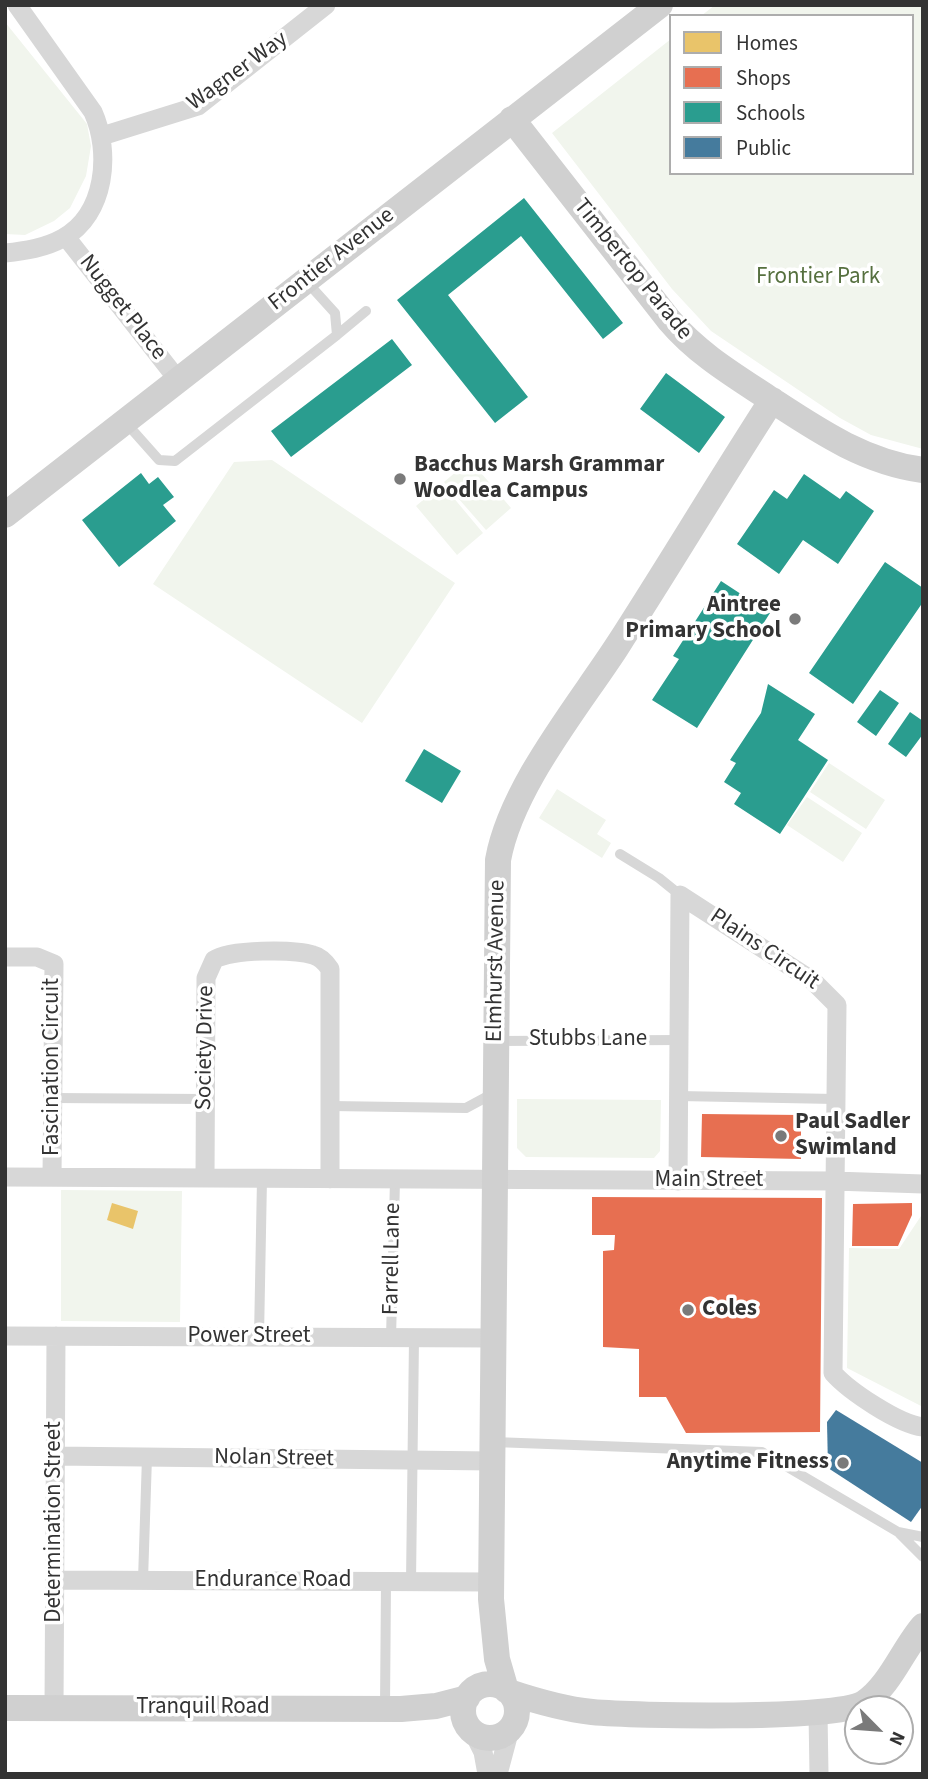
<!DOCTYPE html>
<style>
body{margin:0}
#map{position:relative;width:928px;height:1779px;overflow:hidden;background:#fff;font-family:"Source Sans 3",sans-serif}
canvas{display:block}
.frame{position:absolute;inset:0;border:7px solid #333;pointer-events:none}
.legend{position:absolute;left:669px;top:14px;width:245px;height:161px;box-sizing:border-box;background:#fff;border:2px solid #adadad;margin:0;padding:9px 12px;list-style:none;font-size:21px;color:#333}
.legend li{display:flex;align-items:center;gap:14px;height:35px}
.legend b{width:35px;border:2px solid #adadad}
.north{position:absolute;left:844px;top:1695px;width:70px;height:70px;box-sizing:border-box;background:#fff;border:2px solid #adadad;border-radius:50%;rotate:115deg;font-size:19px;font-weight:700;line-height:28px;text-align:center;color:#333}
.north::after{content:'';display:block;margin:auto;width:24px;height:32px;background:#7a7a7a;clip-path:polygon(50% 0,100% 100%,50% 72%,0 100%)}
</style>
<div id="map">
<canvas width="928" height="1779"></canvas>
<div class="frame"></div>
<ul class="legend">
<li><b style="height:19px;background:#e9c46a"></b>Homes</li>
<li><b style="height:19px;background:#e76f51"></b>Shops</li>
<li><b style="height:19px;background:#2a9d8f"></b>Schools</li>
<li><b style="height:19px;background:#457b9d"></b>Public</li>
</ul>
<div class="north">N</div>
</div>
<script>
const ctx = document.querySelector('canvas').getContext('2d');
ctx.lineJoin = 'round';
function fill(path, color) { ctx.fillStyle = color; ctx.fill(path, 'evenodd'); }
function trace(path, color, width, dash) { ctx.strokeStyle = color; ctx.lineWidth = width; ctx.lineCap = dash ? 'butt' : 'round'; ctx.setLineDash(dash || []); ctx.stroke(path); }
function label(font, color, halo, rows, align = 'center') {
  ctx.font = font + ' "Source Sans 3",sans-serif'; ctx.lineWidth = 7; ctx.setLineDash([]); ctx.textBaseline = 'middle'; ctx.strokeStyle = halo; ctx.fillStyle = color; for (const [text, x, y, turn = 0] of rows) {
    ctx.save(); ctx.translate(x, y); ctx.rotate((+turn || 0) * Math.PI / 180); ctx.textAlign = isNaN(turn) ? turn : align; if (halo) ctx.strokeText(text, 0, 0); ctx.fillText(text, 0, 0); ctx.restore();
  }
}
const green = new Path2D(`
 M715 5H923V449L871 435 840 418 711 331 672 289 552 133 671 39V173H912V16H701Z
 M5 22 87 124 91 146 86 176 70 208 54 221 25 235 5 234Z
 M272 460 455 583 362 723 153 584 234 462Z
 M470 460 511 508 486 530 444 482Z
 M442 484 483 533 457 555 416 506Z
 M829 763 885 800 866 829 810 792Z
 M557 789 606 820 597 834 611 843 602 858 539 818Z
 M807 797 862 833 843 862 787 825Z
 M517 1099 661 1100 660 1151 654 1158 526 1157 517 1148Z
 M61 1190 182 1191 180 1322 61 1321Z
 M923 1213V1407L847 1368 849 1248 899 1249Z`);
const homes = new Path2D(`
 M112 1203 138 1211 133 1229 107 1220Z`);
const shops = new Path2D(`
 M702 1114 801 1115V1159L701 1157Z
 M592 1197 822 1198 820 1432 686 1433 666 1397H639V1349L603 1347V1251L614 1250 615 1235H592Z
 M912 1203V1215L898 1246H852L853 1204Z`);
const schools = new Path2D(`
 M524 198 623 323 603 339 521 236 448 295 528 397 495 423 397 300Z
 M392 339 412 365 291 457 271 431Z
 M666 373 725 417 699 453 640 409Z
 M141 473 149 484 158 477 174 497 163 505 176 521 119 567 82 520Z
 M804 474 840 499 846 491 874 511 838 564 803 540 779 574 737 544 774 490 787 499Z
 M885 562 923 588V602L853 704 809 673Z
 M721 581 770 613 697 728 652 700 679 659 673 656Z
 M768 684 815 714 798 740 828 760 780 834 734 804 741 793 724 782 736 763 730 760 761 713Z
 M880 690 899 703 876 736 857 722Z
 M910 712 923 721V734L906 757 888 744Z
 M424 749 461 771 442 803 405 781Z`);
const public = new Path2D(`
 M836 1410 923 1463V1505L911 1522 828 1468 827 1422Z`);
const lane = new Path2D(`
 M337 335 366 311
 M127 424 159 460 175 461 337 335 335 313 306 281
 M620 854 659 878 680 895
 M498 1041 679 1040
 M679 1096 835 1099
 M53 1098 205 1099
 M331 1106 466 1108 492 1094
 M259 1337 262 1179
 M391 1338 395 1180
 M494 1442 762 1452 898 1532 923 1557
 M898 1532 923 1537
 M143 1580 147 1457
 M411 1582 414 1338
 M385 1707 386 1582`);
const street = new Path2D(`
 M102 136 198 106 326 5
 M66 237 178 380
 M5 253C25 251 45 248 63 238 106 214 111 152 93 112L17 5
 M5 957H37L54 964 52 1177
 M5 1177 834 1181 923 1184
 M205 1178 206 978 214 960C229 949 295 949 313 955 321 957 326 963 330 969V1179
 M678 1181 680 895 813 981 837 1005 833 1373C849 1391 898 1424 923 1427
 M5 1336 493 1338
 M55 1456 493 1461
 M55 1580 491 1582
 M54 1708 56 1336
 M818 1713 819 1774
 M473 1732 483 1752 487 1774
 M498 1774 510 1729`);
const secondary = new Path2D(`
 M512 119 669 320C697 353 732 374 767 397 816 429 863 462 923 470
 M5 515 660 5
 M463 1711a27 27 0 1 1 54 0a27 27 0 1 1-54 0Z
 M506 1690 497 1659 491 1599 498 860C511 788 576 709 616 648 669 566 719 482 772 400
 M509 1692C536 1701 564 1709 592 1712 634 1716 837 1720 864 1703 890 1686 903 1649 923 1626
 M5 1708 401 1709 436 1706 467 1698`);
const markers = [
 [400,479,7,"#7a7a7a"],
 [795,619,7,"#7a7a7a"],
 [781,1136,7,"#7a7a7a"],
 [688,1310,7,"#7a7a7a"],
 [843,1463,7,"#7a7a7a"]
];
const streetNames = [
 ["Wagner Way",238,72,-36],
 ["Frontier Avenue",332,260,-38],
 ["Timbertop Parade",632,270,51],
 ["Nugget Place",122,308,52],
 ["Plains Circuit",764,950,34],
 ["Elmhurst Avenue",497,961,-89],
 ["Stubbs Lane",588,1040],
 ["Society Drive",206,1048,-89],
 ["Fascination Circuit",53,1067,-90],
 ["Main Street",709,1181],
 ["Farrell Lane",393,1259,-89],
 ["Power Street",249,1337],
 ["Nolan Street",274,1459,1],
 ["Determination Street",55,1522,-90],
 ["Endurance Road",273,1581],
 ["Tranquil Road",203,1708]
];
const parkNames = [
 ["Frontier Park",818,278]
];
const poiNames = [
 ["Bacchus Marsh Grammar",414,466],
 ["Woodlea Campus",414,492],
 ["Aintree",781,606,"right"],
 ["Primary School",781,632,"right"],
 ["Paul Sadler",795,1123],
 ["Swimland",795,1149],
 ["Coles",702,1310],
 ["Anytime Fitness",829,1463,"right"]
];
fill(green, '#f1f5ed');
fill(homes, '#e9c46a');
fill(shops, '#e76f51');
fill(schools, '#2a9d8f');
fill(public, '#457b9d');
trace(lane, '#d7d7d7', 10);
trace(street, '#d7d7d7', 19);
trace(secondary, '#d0d0d0', 26);
for (const [x, y, r, color] of markers) { const dot = new Path2D(); dot.arc(x, y, r, 0, 2 * Math.PI); ctx.fillStyle = color; ctx.fill(dot); trace(dot, '#fff', 2.5); }
label('23px', '#333', '#fff', streetNames);
label('23px', '#56703f', '#fff', parkNames);
label('bold 23px', '#333', '#fff', poiNames, 'left');
</script>
